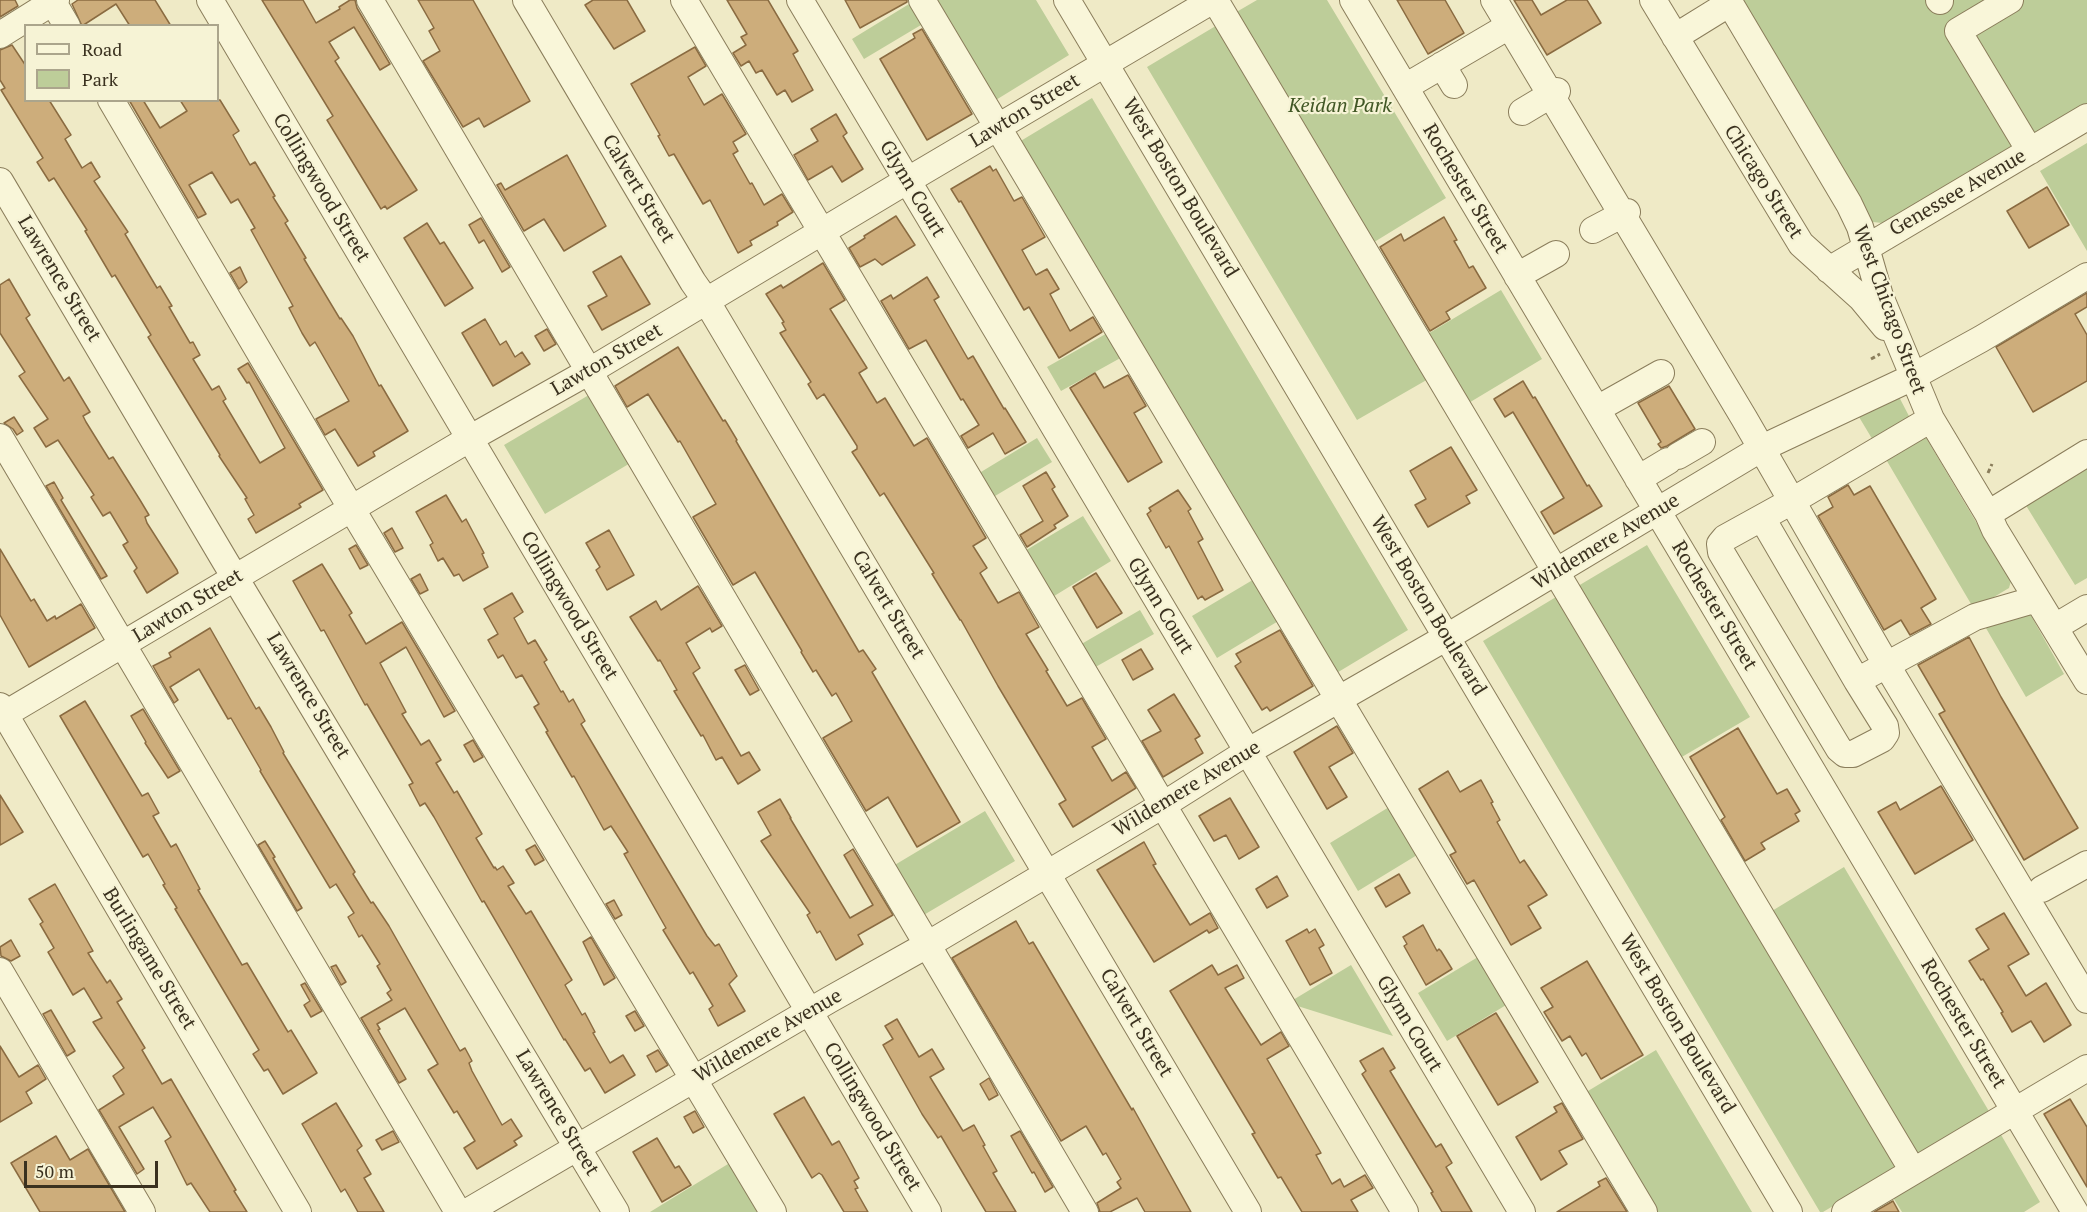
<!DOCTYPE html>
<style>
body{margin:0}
#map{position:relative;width:2087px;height:1212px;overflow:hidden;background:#efeac6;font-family:"PT Serif",serif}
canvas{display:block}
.legend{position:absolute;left:24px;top:24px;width:195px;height:78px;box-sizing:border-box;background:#f6f3d5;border:2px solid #aba58c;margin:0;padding:8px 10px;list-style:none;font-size:18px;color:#3a311f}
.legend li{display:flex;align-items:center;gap:12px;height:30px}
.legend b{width:30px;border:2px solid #aba58c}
.scale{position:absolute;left:24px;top:1161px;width:134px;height:27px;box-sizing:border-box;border:3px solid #3a311f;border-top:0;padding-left:8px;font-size:18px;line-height:21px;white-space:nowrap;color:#3a311f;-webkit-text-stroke:4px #f6f3d5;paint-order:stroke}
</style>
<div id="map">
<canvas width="2087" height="1212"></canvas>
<ul class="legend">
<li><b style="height:8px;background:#f9f6d9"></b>Road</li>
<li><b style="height:16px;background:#bdcd99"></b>Park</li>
</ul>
<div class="scale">50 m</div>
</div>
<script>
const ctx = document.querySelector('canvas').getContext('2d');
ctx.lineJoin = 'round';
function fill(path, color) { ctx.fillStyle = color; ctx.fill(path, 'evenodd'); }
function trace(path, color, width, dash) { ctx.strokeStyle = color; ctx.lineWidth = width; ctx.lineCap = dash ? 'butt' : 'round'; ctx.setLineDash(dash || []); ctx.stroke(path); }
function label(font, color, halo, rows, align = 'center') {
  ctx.font = font + ' "PT Serif",serif'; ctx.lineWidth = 4.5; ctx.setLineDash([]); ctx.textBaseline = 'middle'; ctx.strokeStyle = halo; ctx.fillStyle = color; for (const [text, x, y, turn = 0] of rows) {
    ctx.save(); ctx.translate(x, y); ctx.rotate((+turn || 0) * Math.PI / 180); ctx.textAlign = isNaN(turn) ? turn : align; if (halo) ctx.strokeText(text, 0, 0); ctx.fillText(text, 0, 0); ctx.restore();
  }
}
const green = new Path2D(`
 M930 0H1036L1069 55 991 103Z
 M1257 0H1327L1446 198 1371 244 1233 14Z
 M1738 0H2087V103L1882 223 1873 222 1869 219Z
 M914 1 926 22 864 59 852 39Z
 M1219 24 1430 378 1357 420 1147 67Z
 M1092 98 1408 630 1330 677 1014 145Z
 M2087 143V251L2040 171Z
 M1501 290 1542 359 1467 404 1426 335Z
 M1111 331 1124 356 1061 391 1047 367Z
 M594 392 632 462 545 514 504 445Z
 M1897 393 1910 418 1874 442 1853 407Z
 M1925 436 2011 581 2009 588 1974 609 1884 456Z
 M1037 438 1052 462 990 499 976 475Z
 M2087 460V578L2075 585 2022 499Z
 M1083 516 1111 561 1051 598 1023 552Z
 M1647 545 1750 717 1675 761 1573 589Z
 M1256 578 1280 620 1217 658 1192 616Z
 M1561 594 1900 1166 1823 1212H1820L1483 641Z
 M2025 605 2064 674 2026 697 1983 623Z
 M1140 610 1154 634 1092 669 1078 646Z
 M1394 804 1422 852 1358 891 1330 843Z
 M985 811 1015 861 922 916 893 866Z
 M1844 867 1990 1113 1915 1158 1767 914Z
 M1483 954 1511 1002 1447 1041 1418 993Z
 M1351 965 1393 1036 1288 1003Z
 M1656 1050 1752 1212H1653L1583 1094Z
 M2000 1133 2040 1202 2024 1212H1902L1892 1196Z
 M729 1164 758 1212H650L728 1164Z`);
const building = new Path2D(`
 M0 0H15L18 6 0 17Z
 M78 0H155L171 26H130L116 4 82 26 72 4Z
 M262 0H303L316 23 340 9 339 7 350 0H355L357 8 390 64 380 70 354 27 329 42 339 58 335 61 417 190 387 209 385 206 381 209 327 120 333 116Z
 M418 0H473L530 101 484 127 479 118 463 127 423 61 440 51 429 31 434 28Z
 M593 0H627L645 31 614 49 585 5Z
 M727 0H768L798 51 793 54 813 90 792 102 785 90 777 95 762 70 756 73 749 61 741 66 733 53 746 45 741 37 747 34Z
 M845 0H907V2L860 28Z
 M1397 0H1445L1464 33 1428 54Z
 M1514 0H1532L1541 15 1567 0H1587L1601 23 1547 55Z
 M922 29 972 114 927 140 880 59 915 38 913 34Z
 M12 45 26 66V100H49L71 135 65 139 82 168 91 162 100 177 94 181 128 232 125 234 157 288 160 286 172 306 169 307 190 343 193 342 200 355 193 359 212 390 219 386 226 399 223 401 260 463 285 448 249 382 247 383 238 369 248 363 323 490 299 504 301 507 256 533 248 519 254 515 245 499 247 498 219 456 220 455 148 337 151 335 115 275 112 277 85 231 87 230 54 178 49 181 37 162 43 158 1 90 5 88 0 80V50Z
 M695 47 706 66 688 77 704 105 722 94 746 134 733 142 738 151 733 154 750 184 752 183 764 205 782 194 793 212 777 222 778 225 750 241 752 245 738 253 710 200 703 204 674 154 669 156 658 136 660 135 631 84Z
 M129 100H143L160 128 187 111 180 100H220L239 131 233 135 250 165 255 162 275 196 273 197 288 221 285 223 306 258 304 259 340 319 341 318 353 336 379 386 381 385 408 431 373 452 375 456 358 466 335 429 325 435 316 419 349 401 315 342 310 346 302 333 289 308 293 306 251 230 255 228 238 199 231 203 212 172 189 185 206 214 198 218Z
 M836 114 847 133 843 136 863 169 842 182 832 166 808 180 794 155 818 141 811 129Z
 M567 155 606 226 564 251 544 219 524 231 497 185 501 183 505 190Z
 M990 166 993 171 996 169 1014 201 1022 197 1045 237 1022 250 1036 275 1047 269 1059 289 1050 294 1070 331 1093 317 1102 332 1059 358 1029 307 1024 310 961 201 959 202 951 189Z
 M2047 187 2069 225 2029 248 2007 211Z
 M896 216 915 245 882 265 875 259 860 267 849 248 865 238 864 236Z
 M1444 217 1457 240 1454 241 1461 253 1469 268 1473 266 1486 288 1446 312 1450 319 1430 331 1380 247 1401 234 1404 241Z
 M481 218 510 267 502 272 484 240 479 243 469 225Z
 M427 223 440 244 444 242 473 288 445 306 404 238Z
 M621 256 650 304 602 330 588 306 607 296 593 272Z
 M823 263 845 300 830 309 867 368 859 373 877 403 885 398 914 446 927 438 986 538 973 546 987 568 980 573 998 603 1019 592 1039 627 1026 634 1048 670 1046 671 1067 706 1082 698 1106 739 1092 747 1112 781 1126 772 1136 788 1073 827 1059 804 1066 800 998 686 961 620H960L932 574 934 573 884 493 880 496 860 464 852 452 857 449V446L824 394 817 399 808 384 811 382 780 333 786 330 782 323 784 322 766 294 781 285 783 288Z
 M240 267 247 282 239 289 230 273Z
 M927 277 939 297 934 300 968 359 973 356 1004 409 1005 408 1026 442 1005 454 993 433 968 448 961 436 979 425 963 399 961 400 926 340 909 349 881 301 891 295 893 299Z
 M9 279 30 315 26 318 64 381 69 377 90 412 83 416 86 422 109 459 113 457 140 500 149 515 145 517 147 523 177 570 178 573 147 593 134 571 137 568 123 545 128 542 110 512 103 516 91 497 94 495 58 440 46 447 34 428 48 419 19 376 25 372 0 333V285Z
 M2087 293V307L2075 314 2087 335V381L2033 412 1996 347Z
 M485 319 500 345 506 341 515 357 522 352 530 364 493 386 462 333Z
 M547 329 556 344 544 351 535 336Z
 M678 347 723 421 725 420 737 440 736 441 859 652 863 650 876 669 872 672 960 822 917 847 888 797 866 811 823 738 852 721 836 693 832 696 816 670 813 672 801 652 802 651 755 572 733 585 693 517 716 504 680 441 678 442 648 394 627 407 615 386Z
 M1095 373 1104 388 1128 375 1146 406 1134 413 1162 462 1128 482 1070 388Z
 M1523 381 1533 398 1535 397 1587 486 1589 485 1602 506 1554 534 1541 512 1564 498 1513 412 1505 417 1494 399Z
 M1669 386 1695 429 1667 446 1661 448 1658 444 1661 442 1638 403Z
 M14 417 23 431 17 435 13 429 4 423Z
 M1451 447 1477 490 1466 496 1470 503 1428 527 1415 505 1426 499 1410 471Z
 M1046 472 1055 487 1052 489 1068 516 1054 525 1056 528 1027 547 1020 535 1043 521 1023 486Z
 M54 482 63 498 61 500 107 576 101 579 46 486Z
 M1848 485 1854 495 1870 486 1936 599 1921 608 1931 624 1910 635 1901 620 1884 630 1818 516 1833 507 1828 497Z
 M1178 490 1191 509 1188 511 1203 539 1198 542 1223 590 1205 600 1202 596 1198 599 1169 546 1166 548 1147 514 1151 511 1149 508Z
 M446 495 462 522 466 519 484 553 482 554 488 567 463 581 459 574 454 576 443 558 438 561 430 545 433 543 416 512Z
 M392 528 403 548 395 552 384 533Z
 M609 530 634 575 607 590 596 570 600 567 586 543Z
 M356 545 368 565 360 569 349 549Z
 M0 549 31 601 34 599 47 621 55 616 56 619 81 604 95 628 29 667 0 615Z
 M322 564 352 613 349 615 366 644 402 622 455 711 444 717 406 647 380 663 406 712 402 714 421 745 429 740 441 760 436 763 454 793 457 791 482 834 476 838 494 868 495 867 497 870 503 866 514 883 508 886 526 914 531 911 572 980 565 985 582 1015 585 1013 595 1032 593 1033 610 1063 623 1055 635 1075 605 1093 590 1068 585 1071 565 1039 564 1040 512 949 484 901 482 902 434 817 425 803 420 806 409 785 413 783 367 704 365 705 324 630 321 631 293 581Z
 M1096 573 1122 613 1097 628 1073 587Z
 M420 574 428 590 420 594 411 579Z
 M698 586 722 626 712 632 710 628 686 643 700 668 693 673 741 756 749 752 760 770 738 784 722 757 716 760 703 735 701 736 674 691 677 690 660 660 658 661 630 617 656 601 661 610Z
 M512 593 523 612 514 618 528 644 535 640 547 660 544 662 561 692 563 691 569 702 573 699 585 721 581 724 607 768 707 936 715 946 719 944 737 976 729 984 745 1011 718 1026 709 1009 713 1006 693 972 690 974 663 930 666 928 624 854 628 852 611 826 604 830 574 776 572 777 546 732 548 731 534 707 539 704 522 675 516 678 503 655 498 658 488 640 498 634 484 609Z
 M210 628 256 709 259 707 271 727 284 752 283 753 355 872 353 874 371 903 373 902 389 926 460 1051 465 1048 472 1061 469 1063 472 1071 502 1125 511 1119 522 1136 514 1141 517 1145 477 1169 464 1148 475 1141 457 1111 454 1113 428 1070 438 1064 405 1008 377 1024 380 1029 378 1030 406 1079 399 1083 361 1018 392 1000 387 993 391 990 377 966 380 964 362 935 359 937 348 917 354 913 336 884 330 888 260 771 261 770 231 718 228 719 199 669 170 687 178 700 174 703 153 666 171 657 169 653Z
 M1280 630 1313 686 1270 711 1267 707 1262 710 1235 666 1241 662 1236 654Z
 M1969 637 2001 697 2078 828 2024 860 1939 714 1945 711 1918 665Z
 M1141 649 1153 669 1133 680 1122 660Z
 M745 665 759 690 750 695 735 670Z
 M1174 694 1200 736 1195 739 1203 753 1163 777 1142 741 1161 731 1148 710Z
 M85 701 142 796 148 793 159 813 153 816 171 847 176 844 200 889 198 890 242 965 247 963 288 1032 291 1030 317 1073 283 1094 268 1069 264 1071 253 1054 259 1050 175 909 177 908 163 885 165 884 148 854 143 857 60 716Z
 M143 709 180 771 168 778 145 743 146 742 131 716Z
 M1337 726 1353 753 1329 767 1347 797 1327 809 1294 752Z
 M1738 728 1777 794 1787 789 1800 811 1795 814 1799 821 1761 843 1765 849 1745 861 1721 820 1725 817 1690 757Z
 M473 740 483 757 474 762 464 745Z
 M1448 771 1460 792 1481 780 1493 802 1491 803 1500 820 1497 822 1520 863 1524 860 1547 895 1528 906 1541 928 1511 945 1474 880 1467 884 1450 855 1456 852 1419 789Z
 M1941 786 1973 840 1915 874 1878 812 1896 802 1900 810Z
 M0 795 23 832 0 845Z
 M1230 798 1259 847 1239 859 1226 835 1214 841 1199 816Z
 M780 799 791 818H790L850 918 873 905 844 855 853 849 893 915 858 935 863 944 836 960 820 931 817 933 807 915 810 913 761 841 771 835 758 812Z
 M265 841 275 857 273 858 302 908 297 911 258 845Z
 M1144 842 1156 864 1153 865 1190 925 1210 913 1218 928 1209 933 1207 930 1154 962 1097 870Z
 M535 845 544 860 535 865 526 850Z
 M1399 874 1410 893 1386 907 1375 888Z
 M1277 876 1288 896 1267 908 1256 889Z
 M55 884 93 951 88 953 107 983 110 980 122 999 117 1002 145 1048 142 1050 162 1084 171 1079 236 1190 234 1191 247 1212H210L191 1183 187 1185 165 1141 171 1137 153 1107 119 1127 144 1169 137 1174 99 1110 124 1094 113 1076 124 1068 93 1022 102 1018 84 988 73 995 48 952 54 948 40 924 43 922 29 899Z
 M614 900 622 915 615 919 606 904Z
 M2004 913 2029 954 2008 966 2026 996 2046 983 2071 1025 2044 1042 2031 1021 2012 1032 2001 1013 2003 1012 1983 979 1981 980 1969 961 1989 949 1976 929Z
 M1016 921 1029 944 1033 942 1132 1110 1133 1108 1191 1212H1145L1137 1198 1110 1212H1100L1097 1203 1121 1188 1117 1182 1121 1179 1106 1153 1103 1155 1086 1126 1061 1141 952 958Z
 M1423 925 1437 951 1439 949 1441 951 1452 969 1426 985 1404 946 1407 944 1403 937Z
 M1307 929 1309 933 1315 929 1324 945 1319 948 1332 973 1310 985 1286 941Z
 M591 937 615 978 604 985 583 942Z
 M11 940 20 956 11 961 1 956 0 947Z
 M1587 961 1643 1055 1601 1079 1586 1053 1582 1056 1570 1036 1562 1041 1544 1012 1553 1007 1541 988Z
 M336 965 346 982 341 985 331 967Z
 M1212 965 1218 975 1237 965 1244 978 1225 988 1261 1045 1281 1032 1289 1046 1267 1059 1321 1153 1316 1155 1332 1184 1340 1179 1344 1187 1365 1175 1373 1188 1351 1200 1358 1212H1302L1281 1177 1278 1178 1252 1134 1255 1133 1170 991Z
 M305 983 322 1011 311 1017 304 1005 310 1001 301 985Z
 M51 1010 75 1051 67 1056 43 1014Z
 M635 1011 644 1026 635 1031 626 1016Z
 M1496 1013 1538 1082 1498 1105 1457 1036Z
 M897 1019 919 1057 932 1049 944 1069 930 1077 963 1131 974 1125 985 1145 983 1146 997 1171 993 1173 1016 1212H986L941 1136 938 1138 922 1114 883 1045 893 1039 885 1026Z
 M0 1046 19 1077 38 1065 46 1079 26 1092 32 1103 0 1122Z
 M1383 1048 1395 1068 1390 1071 1417 1116 1436 1147 1441 1144 1452 1163 1446 1167 1472 1212H1442L1431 1193 1433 1192 1362 1074 1366 1071 1360 1061Z
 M658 1050 668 1065 656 1072 647 1056Z
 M989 1078 998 1095 989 1100 980 1084Z
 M804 1097 832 1145 839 1141 849 1159 859 1178 854 1181 858 1188 855 1189 868 1212H844L822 1175 819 1173 812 1178 774 1114Z
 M2070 1099 2087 1127V1187L2044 1114Z
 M336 1103 362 1146 357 1150 371 1174 364 1178 384 1212H358L345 1189 341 1192 302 1124Z
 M1562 1103 1583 1139 1559 1151 1567 1164 1541 1180 1516 1137 1557 1112 1554 1107Z
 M695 1111 704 1127 693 1133 684 1117Z
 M393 1131 399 1142 382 1150 376 1140Z
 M1020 1131 1053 1187 1045 1192 1034 1172 1032 1173 1011 1136Z
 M56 1136 70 1160 88 1149 125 1212H40L11 1163Z
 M657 1138 675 1168 679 1166 691 1185 662 1202 633 1152Z
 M1606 1178 1627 1212H1557L1600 1186 1598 1182Z
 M1893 1201 1899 1212H1874Z`);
const path = new Path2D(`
 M1871 359 1880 354
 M1988 473 1992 464`);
const minor = new Path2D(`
 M210 0 928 1212
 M370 0 1085 1212
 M526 0 693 282 707 302 1248 1212
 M684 0 1405 1212
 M800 0 1522 1212
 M922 0 1644 1212
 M1067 0 1789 1212
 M1215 0 1913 1171
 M1353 0 2075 1212
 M1494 0 1744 418 1886 664 2087 1000
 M1653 0 1801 244 1861 298 1885 327
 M1728 0 1849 204 1860 227 1880 296 1931 419 1988 514 1995 530 2087 681
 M1939 0 1940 1
 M2010 0 1958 31 2030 151
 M53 2 67 26
 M0 35 56 0
 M1675 37 1730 3
 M1442 65 1454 85
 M1405 87 1509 26
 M111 100 341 491 773 1212
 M1522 112 1557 91
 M0 181 225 561 616 1212
 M1593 230 1627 212
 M1829 270 2087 117
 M1517 276 1556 254
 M1912 377 1981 339 2087 276
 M1597 409 1661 373
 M1931 419 1792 501 1725 538 1720 544 1721 552 1839 749 1845 754H1853L1882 739 1886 733 1885 726 1857 681 1975 617 2037 599
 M0 437 458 1212
 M1678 456 1702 442
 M1638 479 1668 461
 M1988 514 2087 453
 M1762 518 1857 681
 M2055 627 2087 608
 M0 706 298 1212
 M0 717 469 439 588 372 893 189 1213 0
 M2042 889 2087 864
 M0 971 142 1212
 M467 1212 829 1000 927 945 1163 805 1247 752 1447 637 1762 448 1913 377
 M1845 1212 2087 1068`);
const parkNames = [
 ["Keidan Park",1340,106]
];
const streetNames = [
 ["Lawton Street",1025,111,-31],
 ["Chicago Street",1763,182,58],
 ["Collingwood Street",321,188,59],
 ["West Boston Boulevard",1180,188,59],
 ["Calvert Street",638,189,59],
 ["Glynn Court",912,189,59],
 ["Rochester Street",1465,189,59],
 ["Genessee Avenue",1958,193,-30],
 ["Lawrence Street",59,279,59],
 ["West Chicago Street",1889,310,70],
 ["Lawton Street",607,360,-30],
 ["Wildemere Avenue",1606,542,-31],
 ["Calvert Street",888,605,59],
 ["Lawton Street",188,606,-31],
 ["Collingwood Street",569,606,59],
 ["Glynn Court",1160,606,59],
 ["West Boston Boulevard",1428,606,59],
 ["Rochester Street",1714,606,59],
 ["Lawrence Street",308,696,59],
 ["Wildemere Avenue",1187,789,-31],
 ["Burlingame Street",149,959,59],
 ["Calvert Street",1136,1023,59],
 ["Glynn Court",1409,1024,59],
 ["West Boston Boulevard",1677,1024,59],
 ["Rochester Street",1963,1024,59],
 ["Wildemere Avenue",768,1036,-30],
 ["Lawrence Street",557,1113,59],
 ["Collingwood Street",872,1117,59]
];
fill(green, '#bdcd99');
fill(building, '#cdad7b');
trace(building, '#8a6b41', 1.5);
trace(minor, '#8a7d5b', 28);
trace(path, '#8a7d5b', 3, [4.5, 3]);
trace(minor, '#f9f6d9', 26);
label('italic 20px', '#415725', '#f6f3d5', parkNames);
label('20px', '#3a311f', '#f6f3d5', streetNames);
</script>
